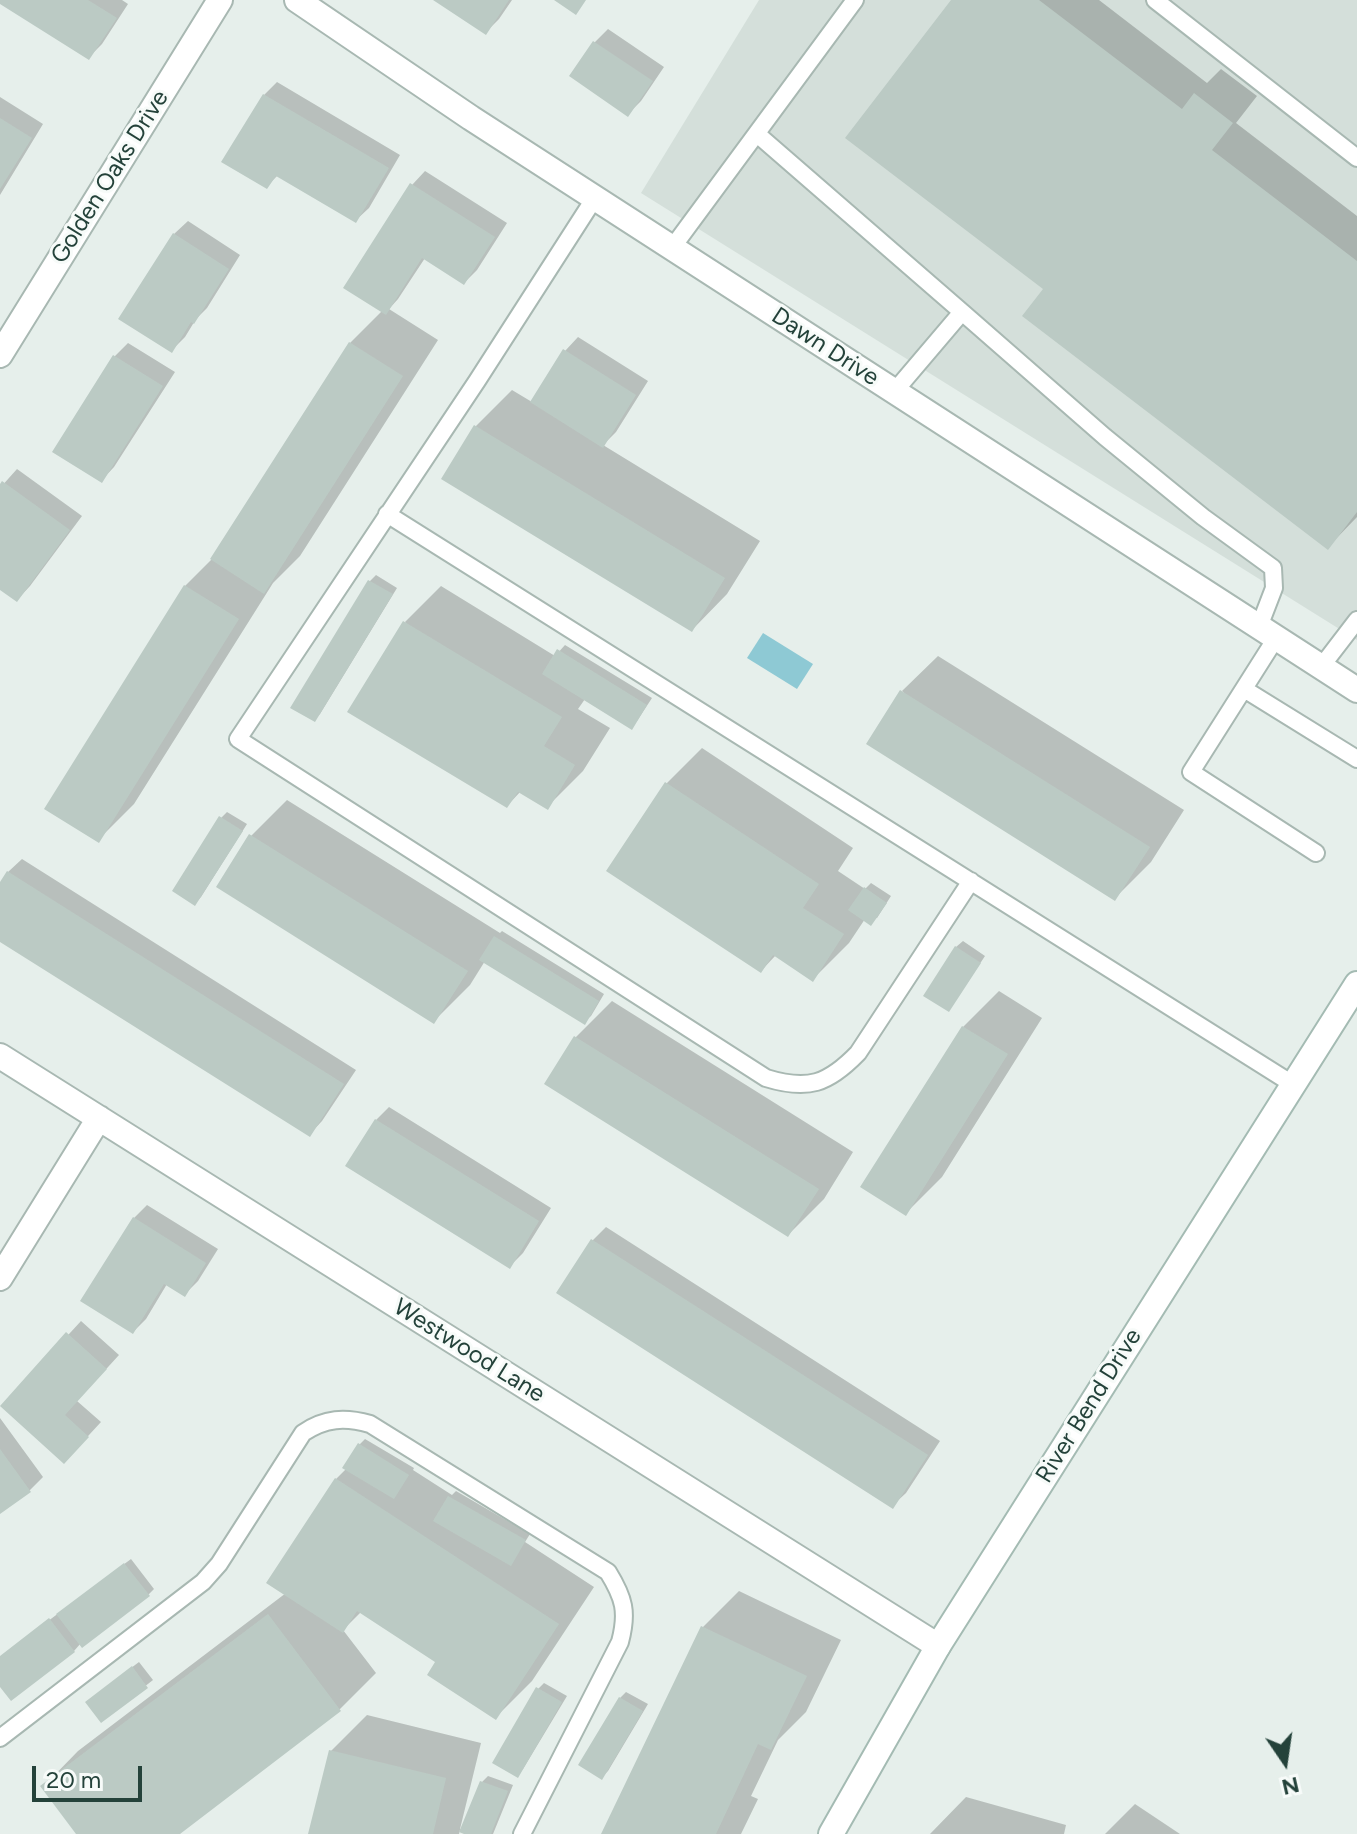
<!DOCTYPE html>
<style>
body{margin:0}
#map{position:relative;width:1357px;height:1834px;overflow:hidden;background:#e6efeb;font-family:Figtree,sans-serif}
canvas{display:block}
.north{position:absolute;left:1245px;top:1722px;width:80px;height:80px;-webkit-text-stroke:6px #f7fbf9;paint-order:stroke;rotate:167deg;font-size:22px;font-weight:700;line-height:32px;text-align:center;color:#24423a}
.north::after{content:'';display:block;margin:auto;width:28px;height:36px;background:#24423a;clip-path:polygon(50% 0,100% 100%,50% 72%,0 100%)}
.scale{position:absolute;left:32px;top:1766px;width:110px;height:36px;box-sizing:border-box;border:4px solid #24423a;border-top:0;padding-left:10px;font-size:24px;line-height:28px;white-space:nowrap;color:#24423a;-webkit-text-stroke:6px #f7fbf9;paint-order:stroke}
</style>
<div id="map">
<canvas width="1357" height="1834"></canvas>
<div class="north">N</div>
<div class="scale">20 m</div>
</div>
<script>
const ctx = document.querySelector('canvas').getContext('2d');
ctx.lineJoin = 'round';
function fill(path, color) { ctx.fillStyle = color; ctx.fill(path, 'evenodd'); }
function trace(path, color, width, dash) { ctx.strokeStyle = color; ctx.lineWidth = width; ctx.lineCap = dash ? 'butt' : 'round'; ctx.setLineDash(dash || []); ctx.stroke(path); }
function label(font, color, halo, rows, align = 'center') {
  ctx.font = font + ' Figtree,sans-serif'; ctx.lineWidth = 6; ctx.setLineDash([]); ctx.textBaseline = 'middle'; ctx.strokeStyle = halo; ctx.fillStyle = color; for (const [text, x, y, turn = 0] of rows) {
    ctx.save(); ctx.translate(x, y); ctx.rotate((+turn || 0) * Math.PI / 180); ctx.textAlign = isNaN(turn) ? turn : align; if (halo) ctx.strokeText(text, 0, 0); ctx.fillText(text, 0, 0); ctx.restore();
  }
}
const built = new Path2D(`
 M759 0H1357V640L641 193Z`);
const water = new Path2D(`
 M763 633 813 664 797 689 747 658Z`);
const shadow = new Path2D(`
 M0 0H122L128 4 102 44 89 57 0 2Z
 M436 0H512L499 19 486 32Z
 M954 0H1099L1207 83 1221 69 1257 96 1236 123 1357 216V517L1328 547 1046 288Z
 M608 29 664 67 641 101 628 114 572 76 595 42Z
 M277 82 400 155 369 208 355 221 278 175 267 186 264 95Z
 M0 97 43 124 0 195Z
 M425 171 507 223 477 270 464 283 425 258 398 299 389 309 438 340 300 556 273 583 134 804 98 840 185 586 213 558 350 343 382 311 412 185Z
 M188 221 240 255 207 308 196 319 185 337 172 350 174 234Z
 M578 337 648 381 616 432 603 445 760 541 727 594 692 630 443 478 476 426 512 390 532 402 565 351Z
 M128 343 175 372 114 467 101 481 115 356Z
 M17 469 82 516 30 586 17 600 0 588V488Z
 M376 575 397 588 320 714 314 720 370 581Z
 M441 586 555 656 565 645 652 698 637 721 631 727 585 699 578 709 610 728 583 771 547 807 521 791 507 806 405 622Z
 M938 656 1184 810 1151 862 1115 898 902 691Z
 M702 748 853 848 838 871 865 889 871 883 891 896 877 918 865 919 849 943 813 979 776 955 761 971 666 784Z
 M287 800 500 933 502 931 604 994 591 1016 584 1022 485 961 470 985 434 1021 251 836Z
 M227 812 247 824 201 897 195 903 221 818Z
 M22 859 356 1070 322 1121 309 1135 0 940V886L8 872Z
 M963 941 985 956 954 1003 956 947Z
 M999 991 1042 1018 942 1177 906 1213 963 1027Z
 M612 1001 853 1152 824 1199 788 1235 547 1084 576 1037Z
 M389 1107 551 1208 523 1253 510 1266 376 1120Z
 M147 1205 218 1249 198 1281 184 1295 167 1284 146 1319 133 1332 134 1218Z
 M606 1227 940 1441 906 1493 892 1506 559 1292 593 1240Z
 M81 1321 119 1355 77 1401 101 1422 77 1448 3 1406Z
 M0 1418 43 1477 30 1490 0 1512Z
 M365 1439 414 1468 413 1470 452 1495 456 1491 530 1534 525 1542 594 1587 532 1681 496 1717 438 1661 361 1612 343 1630 376 1673 340 1709 176 1834H79L43 1787 78 1751 286 1593 336 1479 347 1468 359 1445Z
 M131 1559 154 1589 148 1595 81 1643 74 1651 0 1683V1657Z
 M739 1591 841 1640 806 1712 778 1740 751 1796 758 1799 741 1834H603L703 1627Z
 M139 1662 153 1680 102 1720 94 1696Z
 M544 1683 567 1696 523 1769 517 1776 538 1689Z
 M626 1692 648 1704 608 1771 602 1777 620 1698Z
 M367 1715 481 1743 460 1829 462 1830 482 1782 488 1776 513 1785 493 1834H470L460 1830 459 1834H311L331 1751Z
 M966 1797 1066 1825 1064 1834H930Z
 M1135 1804 1180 1834H1105Z`);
const building = new Path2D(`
 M0 0H88L117 18 89 60 0 4Z
 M433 0H509L486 35Z
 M554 0H586L576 15Z
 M951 0H1039L1182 109 1194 93 1233 123 1212 150 1357 261V512L1328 550 1022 316 1043 289 845 138Z
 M593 41 653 81 628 117 569 76Z
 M263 94 389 168 356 223 276 176 267 189 221 162Z
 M0 118 32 138 0 189Z
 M410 183 495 237 464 285 422 258 386 315 343 288Z
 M173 233 229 269 194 324 191 322 172 353 118 319Z
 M349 342 403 376 264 594 210 559Z
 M563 349 636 395 603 448 530 402Z
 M113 355 163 386 102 483 52 452Z
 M474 425 725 578 692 632 441 479Z
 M2 481 70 530 17 602 0 590V484Z
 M368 580 393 594 315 722 290 708Z
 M184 585 239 619 99 843 44 809Z
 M403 621 562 717 544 746 575 765 548 810 518 792 507 808 347 712Z
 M557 649 647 705 632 730 542 674Z
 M900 690 1150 847 1115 901 866 744Z
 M665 782 819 884 803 908 844 934 813 982 773 955 761 973 606 871Z
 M219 816 243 831 195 906 172 891Z
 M249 834 468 971 434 1024 216 887Z
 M7 871 344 1084 310 1137 0 942V882Z
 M864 887 887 903 871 926 848 910Z
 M494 936 599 1001 585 1025 479 960Z
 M955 946 981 963 949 1012 923 996Z
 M962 1026 1008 1054 906 1216 860 1187Z
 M574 1036 819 1189 788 1237 544 1084Z
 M375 1119 539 1221 510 1269 345 1166Z
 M133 1217 206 1263 185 1297 164 1284 133 1334 80 1301Z
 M591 1239 928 1455 893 1509 556 1293Z
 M66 1332 107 1369 65 1415 89 1437 64 1464 0 1406Z
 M358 1443 409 1475 394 1499 342 1468Z
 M0 1449 31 1492 0 1514Z
 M335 1478 559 1624 496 1720 427 1675 435 1662 357 1611 343 1633 266 1583Z
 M448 1496 526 1540 511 1566 433 1521Z
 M124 1563 150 1596 82 1648 56 1614Z
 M268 1614 341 1711 180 1834H76L40 1786Z
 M49 1618 75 1652 11 1701 0 1687V1656Z
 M701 1626 807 1676 771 1750 758 1744 716 1834H601Z
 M132 1666 148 1688 101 1723 85 1702Z
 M536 1687 562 1702 518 1778 492 1763Z
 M619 1697 643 1711 602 1780 578 1765Z
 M329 1750 446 1778 433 1834H308Z
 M480 1781 508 1791 491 1834H464L459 1832Z`);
const lane = new Path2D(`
 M1155 0 1357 158
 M757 134 962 312 894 392
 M594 199 477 381 238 739 766 1078C808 1091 828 1084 858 1053L971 881
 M672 248 855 0
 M962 312 1105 437 1203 517 1273 568 1274 588 1259 627
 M387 514 1294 1085
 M1276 638 1191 772 1316 853
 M1321 667 1357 620
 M1244 689 1357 759
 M0 1738 203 1582 219 1564 303 1433C325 1418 345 1417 370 1424L608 1572C624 1598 628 1612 620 1642L522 1834`);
const street = new Path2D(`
 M297 0 471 118 1357 690
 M0 355 220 0
 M0 1056 938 1646
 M0 1278 99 1118`);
const secondary = new Path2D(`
 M831 1834 938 1646 1357 984`);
const streetNames = [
 ["Golden Oaks Drive",110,177,-58],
 ["Dawn Drive",825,347,33],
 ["Westwood Lane",469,1351,32],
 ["River Bend Drive",1089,1406,-58]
];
fill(built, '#d4dfda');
fill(water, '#8ec9d4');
fill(shadow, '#0003');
fill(building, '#bbcac4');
trace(lane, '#a8b8b2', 20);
trace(street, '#a8b8b2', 28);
trace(secondary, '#a4bbb3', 28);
trace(lane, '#fff', 16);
trace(street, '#fff', 24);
trace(secondary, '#fff', 24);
label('24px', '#24423a', '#f7fbf9', streetNames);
</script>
